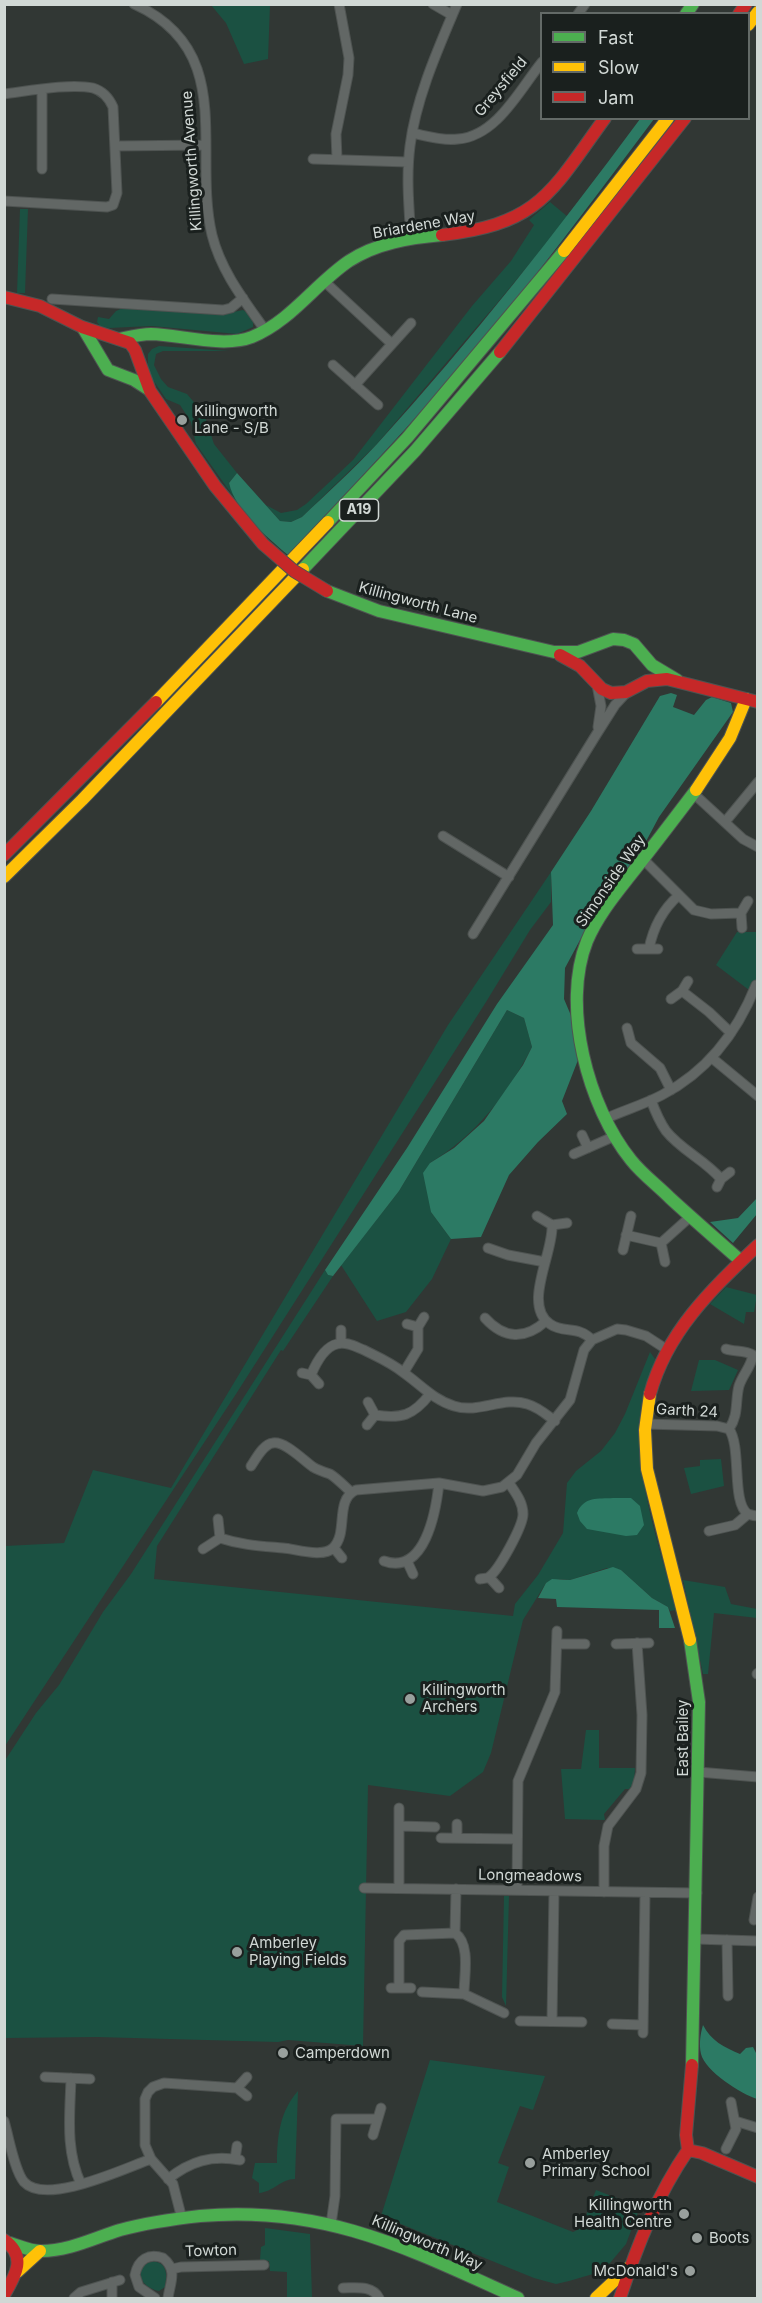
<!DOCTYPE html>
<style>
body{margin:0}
#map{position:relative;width:762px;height:2303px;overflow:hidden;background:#313734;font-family:Inter,sans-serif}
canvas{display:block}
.frame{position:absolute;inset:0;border:6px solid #d1d8d5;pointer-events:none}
.legend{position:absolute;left:540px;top:12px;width:210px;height:108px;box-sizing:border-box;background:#1a201e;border:2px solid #636a67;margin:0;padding:8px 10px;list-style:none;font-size:18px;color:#d1d8d5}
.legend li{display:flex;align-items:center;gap:12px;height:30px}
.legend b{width:30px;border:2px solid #636a67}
</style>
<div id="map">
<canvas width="762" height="2303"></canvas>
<div class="frame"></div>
<ul class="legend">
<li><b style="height:8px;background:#4caf50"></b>Fast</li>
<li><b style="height:8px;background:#ffc107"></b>Slow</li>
<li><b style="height:8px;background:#c62828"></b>Jam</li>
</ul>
</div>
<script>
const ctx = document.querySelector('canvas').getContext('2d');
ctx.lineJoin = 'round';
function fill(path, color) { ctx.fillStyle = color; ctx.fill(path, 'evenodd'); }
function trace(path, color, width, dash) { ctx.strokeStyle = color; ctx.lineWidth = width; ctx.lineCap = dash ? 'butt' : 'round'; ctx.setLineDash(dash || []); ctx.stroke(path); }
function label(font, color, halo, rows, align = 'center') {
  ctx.font = font + ' Inter,sans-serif'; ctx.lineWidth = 6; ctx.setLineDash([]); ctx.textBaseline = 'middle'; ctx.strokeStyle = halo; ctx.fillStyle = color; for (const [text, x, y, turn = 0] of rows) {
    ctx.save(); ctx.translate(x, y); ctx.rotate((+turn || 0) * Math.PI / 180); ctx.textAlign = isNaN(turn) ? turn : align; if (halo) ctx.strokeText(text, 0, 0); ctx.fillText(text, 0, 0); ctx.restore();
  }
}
const green = new Path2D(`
 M211 5H270L268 59 244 64 226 23Z
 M550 202 568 217 498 302 376 445 302 517 291 522 280 521 266 505 281 513 297 510 306 504 353 460 472 306 511 261 534 225 529 220Z
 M20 209H28L25 293H17Z
 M123 308 224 314 243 310 246 312 253 322V327L237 334 152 326 109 328 100 326 97 322 98 317 109 319 116 311Z
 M159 346 229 351H163L156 354 154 365 161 379 168 387 187 394 204 414 214 444 237 473 229 483 238 503 196 444 191 422 180 405 166 399 151 377 148 367V354L152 349Z
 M551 872V902L530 930 486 1002 236 1394 5 1746V1546L64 1543 93 1470 171 1488 448 1025Z
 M737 932H757L756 981 749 990 716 965Z
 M507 1010 524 1018 532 1047C508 1094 476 1135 430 1163L431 1212 451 1239 432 1279 406 1312 377 1321 341 1265 399 1191Z
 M325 1270 328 1275 333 1276 283 1351 281 1350 157 1546 154 1579 513 1616 515 1604 538 1575 563 1533 567 1483 576 1471 601 1451 615 1433 625 1414 650 1352 655 1359C651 1372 646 1385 643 1398 628 1461 661 1548 676 1610L670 1611 668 1607 652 1598 621 1570 607 1568 570 1580 560 1579 546 1583 523 1620 491 1753 483 1772 450 1796 368 1785 363 2046 288 2040 278 2042 97 2037 5 2038 4 1762 36 1713 59 1685 103 1612 131 1574Z
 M726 1287 757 1295 754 1312H746L744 1324 710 1304Z
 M699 1360H715L738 1370 729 1390 691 1391Z
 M721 1459 724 1486 691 1494 684 1468 700 1466V1460Z
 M683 1580 725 1587 731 1604 757 1609V1618L714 1613 708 1674H703Z
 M586 1730H599V1768H635L634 1783 629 1789H625L604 1814 605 1820 565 1819 561 1769H581Z
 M504 1896H509L506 2006 502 1997Z
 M430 2060 545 2076 533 2110 520 2106 498 2163 509 2167 497 2202 573 2232 581 2228 596 2190 640 2207 626 2244 610 2263 593 2274 569 2281 556 2284 534 2278 381 2216Z
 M298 2091 295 2179C281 2179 273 2192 259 2193V2183L252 2178 255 2163H277C277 2136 280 2111 298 2091Z
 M265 2228 310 2234 312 2297 287 2298V2272L270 2271 269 2261 260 2260 261 2247 265 2245Z
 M152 2261C168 2263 167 2274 165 2287L159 2291C146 2288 137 2280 142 2266Z`);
const forest = new Path2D(`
 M640 119H654C594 199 534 280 469 356 411 425 349 490 288 555 266 536 236 512 229 483L237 473 280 521 291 522 302 517C327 493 353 470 377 444 471 341 557 231 640 119Z
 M671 693 677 695 673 707 694 715 706 700 712 697 731 703 733 712 659 817 643 847 587 927 565 968 564 999 575 1025 578 1060 562 1101 567 1114 538 1142 509 1175 481 1237 451 1239 431 1212 423 1173 430 1163 454 1148 484 1121 523 1065 532 1047 524 1018 507 1010 399 1191 333 1276 328 1275 325 1270 407 1148 497 1004 553 925 551 872 591 811 660 696Z
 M757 1198V1214L733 1243 710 1222 738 1218Z
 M613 1498H631L640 1506 644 1525 637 1535 626 1536 587 1529 580 1521 577 1513C584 1496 598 1499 613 1498Z
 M613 1567 621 1570 652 1598 668 1607 675 1628H659V1610L557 1607 556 1599 538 1598 546 1583 552 1579 570 1580Z
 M703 2025C711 2041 724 2047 740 2054L746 2048 753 2047 757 2055V2099C741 2094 705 2071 701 2054 699 2045 700 2035 703 2025Z`);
const street = new Path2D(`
 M134 4C238 51 192 150 212 235 221 271 244 300 265 330
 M433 4 452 15
 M578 14 585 4
 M42 89V169
 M4 94C28 91 70 83 93 88 103 91 109 98 113 107L117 193 113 205 107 207 4 201
 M412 133C427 136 443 141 458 139 497 136 520 89 542 62
 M115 146 206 145
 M313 159 408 162
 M337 159 336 134 348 75 349 58 339 4
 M411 239C409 208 406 177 410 146 416 98 438 49 457 4
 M325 282 392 344
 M52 299 223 310 231 308 243 298
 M333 365 378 405
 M355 385 411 323
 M597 685 601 706 598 727
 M693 793 743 839 758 847
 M725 822 758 782
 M443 836 509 877
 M643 859 694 910 711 914 741 913
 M742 928 741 913 748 901
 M473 934 596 735 615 705 628 691
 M637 949H658
 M649 949C653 928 662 910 679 895
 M682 991 709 1012 731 1033
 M671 999 682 991 688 981
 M627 1028 631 1043 660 1068 671 1090
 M712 1058 758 1096
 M651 1100C655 1111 659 1121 666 1131 681 1150 705 1160 721 1179
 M607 1118C625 1110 645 1104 662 1095 708 1071 737 1033 756 985
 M582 1135 588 1148
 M574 1154 615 1136
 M717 1187 721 1179 730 1172
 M537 1216 552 1225 567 1223
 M552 1225C554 1252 522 1305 550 1324 564 1334 578 1325 592 1340
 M626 1235 661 1243
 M488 1248 508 1255 545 1262
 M623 1250 631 1216
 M665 1262 661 1243 690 1217
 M485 1318C504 1339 525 1340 546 1321
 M407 1324 418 1327 424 1317
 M341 1330V1343
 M726 1349C735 1352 745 1350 753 1355 751 1367 743 1374 739 1386 735 1401 739 1415 729 1429
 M404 1372 418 1349V1327
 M302 1373 311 1375 319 1384
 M311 1375C316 1363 324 1347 337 1344 346 1341 356 1347 364 1350 378 1357 392 1363 404 1373 421 1385 434 1400 454 1406 479 1414 503 1396 527 1404 538 1407 547 1415 555 1421
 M375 1415C401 1419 413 1416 430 1394
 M645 1424 717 1426 729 1429C742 1447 731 1503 748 1514 751 1515 754 1516 758 1516
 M367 1425 375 1415 368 1402
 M251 1466C256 1459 263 1444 273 1443 285 1441 303 1460 313 1467 318 1470 324 1472 330 1474 338 1479 344 1486 351 1492
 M709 1531 735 1525 748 1514
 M220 1538C241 1545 261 1546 283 1548 296 1549 323 1558 333 1548 349 1533 334 1500 356 1490L439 1483 483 1491 502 1487 517 1475 536 1443 570 1400 584 1350 592 1340 617 1329 626 1330 646 1336 666 1349
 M334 1548 342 1558
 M203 1549 220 1538 218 1519
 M384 1561C425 1576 436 1511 439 1483
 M407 1561 413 1574
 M489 1577 499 1588
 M480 1579C483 1578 486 1579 489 1577 499 1570 523 1526 523 1514 523 1502 515 1492 509 1483
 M557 1644H585
 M616 1644 649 1643
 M757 1674 758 1673
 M698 1772 758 1777
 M399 1826 435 1827
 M441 1838 517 1839
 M457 1838V1824
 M364 1888 697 1893
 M399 1888V1808
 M456 1889 455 1933C471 1944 464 1977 464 1994
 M517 1890 518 1781 555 1692 557 1631
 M604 1892V1846L608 1826 636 1789 641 1773 642 1715 637 1643
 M754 1920 758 1897
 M695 1939 758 1941
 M727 1940 728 1996
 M391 1988H411
 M399 1988V1941L404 1935 455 1933
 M422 1992 464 1994 504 2013
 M520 2021 582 2022
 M552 2021 554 1891
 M612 2024 643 2025
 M643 2033 645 1893
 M45 2077 90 2079
 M71 2078C70 2114 65 2150 81 2184
 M237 2088 247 2077
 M4 2121C9 2137 14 2170 24 2182 46 2206 125 2168 151 2159
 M735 2121 758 2128
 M373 2135 381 2108
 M726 2149 736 2129 731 2102
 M235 2159 237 2146
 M168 2179C191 2161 211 2155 240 2160
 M182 2219 173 2184 151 2159 145 2145V2099L148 2092 153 2087 164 2083 237 2088 247 2096
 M331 2224 335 2196 336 2119H376
 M172 2269 181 2267 264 2265
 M343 2288C356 2288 372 2285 379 2298
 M74 2298 81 2292 120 2280
 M112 2298V2282
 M155 2298 139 2287 135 2275C138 2259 149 2253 163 2258 178 2270 170 2283 168 2298`);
const fast = new Path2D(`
 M686 14 693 4
 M83 328 108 370 134 380 148 389
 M119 339C129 337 141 334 151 334 181 335 224 348 252 337 291 321 315 284 349 261 377 243 409 238 442 235
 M328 522 407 438 564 251
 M303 569 415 451 500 352
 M327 591 379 611 554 652H578L613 639 624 640 634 644 652 665 677 680
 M696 790C674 819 652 848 629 877 614 896 597 917 587 941 561 1006 588 1107 631 1160 642 1174 657 1185 670 1198 693 1219 717 1240 741 1261
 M690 1640 699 1702 692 2065
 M10 2243C20 2246 30 2251 41 2251 69 2251 94 2238 120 2230 146 2223 173 2219 200 2216 325 2205 409 2249 518 2298`);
const slow = new Path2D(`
 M748 25 758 12
 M564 251 668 118
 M156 702 328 522
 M696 790 730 738 746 699
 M4 877 82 800 303 569
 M650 1394 645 1430 647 1469 690 1640
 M17 2272 40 2251
 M596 2298 628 2268`);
const jam = new Path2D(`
 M739 14 746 4
 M442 235C540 224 551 192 605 118
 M4 297 40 306 82 327 130 343 135 350 150 391 215 486 263 544
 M500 352 685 118
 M560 655 580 666 602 689 611 693 626 692 647 681 667 679 758 702
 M4 855 156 702
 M650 1394C667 1331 712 1289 758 1245
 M688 2150 702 2153 758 2177
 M4 2240C27 2256 16 2275 4 2295
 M620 2298C637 2246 657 2195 688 2150L686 2135 692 2065`);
const jamBridge = new Path2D(`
 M263 544 294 571 327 591`);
const markers = [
 [182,420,6,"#99a09d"],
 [410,1699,6,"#99a09d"],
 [237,1952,6,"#99a09d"],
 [283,2053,6,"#99a09d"],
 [530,2163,6,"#99a09d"],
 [684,2214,6,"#99a09d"],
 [697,2238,6,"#99a09d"],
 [690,2271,6,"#99a09d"]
];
const shields = [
 [359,510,39]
];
const shieldNames = [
 ["A19",359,510]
];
const streetNames = [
 ["Greysfield",501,87,-50],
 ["Killingworth Avenue",192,161,-94],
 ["Briardene Way",424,225,-10],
 ["Killingworth Lane",418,603,15],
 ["Simonside Way",611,881,-55],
 ["Garth 24",687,1411,3],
 ["East Bailey",683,1738,-90],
 ["Longmeadows",530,1876,1],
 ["Killingworth Way",427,2243,23],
 ["Towton",211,2251,-2]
];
const poiNames = [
 ["Killingworth",194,411],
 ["Lane - S/B",194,428],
 ["Killingworth",422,1690],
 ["Archers",422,1707],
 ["Amberley",249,1943],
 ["Playing Fields",249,1960],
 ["Camperdown",295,2053],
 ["Amberley",542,2154],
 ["Primary School",542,2171],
 ["Killingworth",672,2205,"right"],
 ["Health Centre",672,2222,"right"],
 ["Boots",709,2238],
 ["McDonald's",678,2271,"right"]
];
fill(green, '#1b5142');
fill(forest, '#2c7a64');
trace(street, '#4e5351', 11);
trace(fast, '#4e5351', 14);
trace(slow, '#4e5351', 14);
trace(jam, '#4e5351', 14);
trace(street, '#626765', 9);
trace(fast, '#4caf50', 12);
trace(slow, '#ffc107', 12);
trace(jam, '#c62828', 12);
trace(jamBridge, '#4e5351', 14, []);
trace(jamBridge, '#c62828', 12);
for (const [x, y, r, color] of markers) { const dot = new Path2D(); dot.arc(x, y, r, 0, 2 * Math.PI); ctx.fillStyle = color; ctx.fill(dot); trace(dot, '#1a201e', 2); }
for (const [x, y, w] of shields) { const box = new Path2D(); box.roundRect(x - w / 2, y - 11, w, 22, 4.5); ctx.fillStyle = '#1a201e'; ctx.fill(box); trace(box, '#d1d8d5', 1.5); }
label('bold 14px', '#d1d8d5', null, shieldNames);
label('15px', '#d1d8d5', '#1a201e', streetNames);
label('15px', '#d1d8d5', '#1a201e', poiNames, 'left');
</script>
